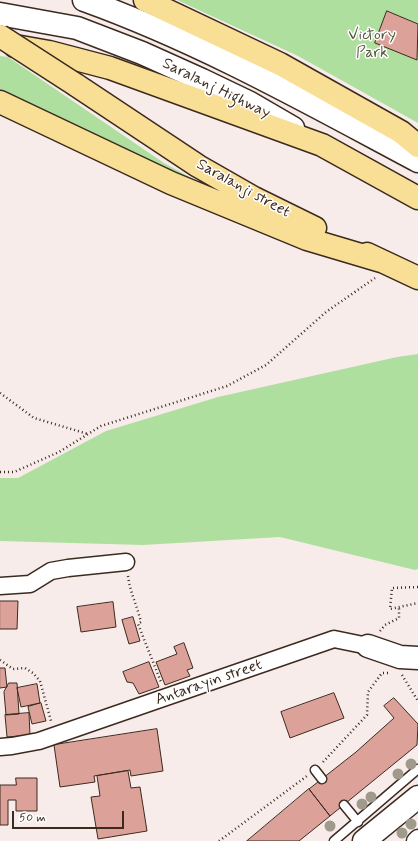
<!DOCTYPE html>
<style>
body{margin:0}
#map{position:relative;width:418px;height:841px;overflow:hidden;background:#f8eceb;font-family:Mynerve,sans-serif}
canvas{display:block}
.scale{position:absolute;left:12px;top:811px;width:112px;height:18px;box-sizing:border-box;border:2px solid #3b2a1e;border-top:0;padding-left:5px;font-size:12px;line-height:14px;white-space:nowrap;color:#3b2a1e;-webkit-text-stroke:3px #fff;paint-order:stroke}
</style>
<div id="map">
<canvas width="418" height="841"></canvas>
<div class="scale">50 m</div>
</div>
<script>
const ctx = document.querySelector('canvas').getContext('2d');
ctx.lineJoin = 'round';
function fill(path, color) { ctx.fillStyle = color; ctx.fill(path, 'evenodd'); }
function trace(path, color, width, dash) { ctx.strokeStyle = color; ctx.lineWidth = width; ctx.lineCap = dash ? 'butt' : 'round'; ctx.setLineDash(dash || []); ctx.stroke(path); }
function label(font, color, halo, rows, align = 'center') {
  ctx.font = font + ' Mynerve,sans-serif'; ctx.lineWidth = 3; ctx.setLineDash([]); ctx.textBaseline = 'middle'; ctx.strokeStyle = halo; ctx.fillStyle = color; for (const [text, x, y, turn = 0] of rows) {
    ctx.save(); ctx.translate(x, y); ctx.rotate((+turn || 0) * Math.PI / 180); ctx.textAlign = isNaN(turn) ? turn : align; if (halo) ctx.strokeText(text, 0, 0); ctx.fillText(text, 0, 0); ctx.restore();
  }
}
const green = new Path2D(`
 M177 0H418V123L298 56Z
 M0 56 8 57 164 163 226 197 0 95Z
 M418 354V569L415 570 280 537 143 545 0 541V478H18L106 431 218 397 397 357Z`);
const building = new Path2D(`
 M387 11 418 24 417 60 375 43Z
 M0 601H18L17 629H0Z
 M113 602 116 627 81 632 77 607Z
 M133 617 140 641 129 644 122 620Z
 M184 643 193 668 187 670 190 676 165 685 156 662 177 654 174 647Z
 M149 662 159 687 139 694 133 683 127 682 123 672Z
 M0 668H5L7 687 0 688Z
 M9 683H17L19 714 6 715 4 692Z
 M37 684 40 703 21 707 17 688Z
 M334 693 344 718 290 738 281 712Z
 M394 698 418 724 417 745 330 816 309 789 356 752 394 718 384 706Z
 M41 703 46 721 32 724 28 707Z
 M29 713 30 735 7 737 5 715Z
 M157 729 163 771 131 776 130 770 94 776 95 782 60 787 54 745Z
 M128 771 131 788 140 787 147 831 98 839 91 797 100 796 97 776Z
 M16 778H37V811H16V800H8V825H0V785H16Z
 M309 789 330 816 299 841H247Z`);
const path = new Path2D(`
 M0 393 34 418 88 434
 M0 472H14L59 452 101 426 227 386 266 365 326 312 375 278
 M128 576C130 592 137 606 141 622L138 624 161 682
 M418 587 392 588 390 609 418 603
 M380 631 385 625 399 618V607
 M0 660 13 669 25 668 33 673 40 681 51 721
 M402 675 418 701
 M323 762 367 715 368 692 382 673H388
 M219 841 307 776`);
const lane = new Path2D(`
 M315 770 322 779
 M344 805 358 822
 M334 841 418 769`);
const street = new Path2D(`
 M0 586 30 584 51 571 68 568 126 562
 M0 747 12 746 39 741 334 639 368 646
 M415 841 418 838`);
const secondary = new Path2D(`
 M84 0C201 42 309 103 418 161
 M0 14 77 28 142 53 202 80 250 103 293 128
 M368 646 400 657 418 658
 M364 841 418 797`);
const primary = new Path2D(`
 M145 0 280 64 401 132 418 146
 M15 46 49 52 110 68 322 145 418 198
 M76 85 198 166 254 198 315 228
 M0 102 171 183 307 239 381 261
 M367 254 418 278`);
const primaryBridge = new Path2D(`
 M0 36 76 85`);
const trees = [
 [411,764],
 [398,774],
 [371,797],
 [362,804],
 [411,824],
 [330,826],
 [402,833]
];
const parkNames = [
 ["Victory",372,36],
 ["Park",372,54]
];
const streetNames = [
 ["Saralanj Highway",216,89,26],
 ["Saralanji street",243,189,29],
 ["Antarayin street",209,683,-19]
];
fill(green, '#afdf9f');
fill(building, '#dca29a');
trace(building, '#3b2a1e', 1);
trace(lane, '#3b2a1e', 11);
trace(street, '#3b2a1e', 19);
trace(secondary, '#3b2a1e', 25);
trace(primary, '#3b2a1e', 25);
trace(path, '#3b2a1e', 2.5, [1, 3]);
trace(lane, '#fff', 8);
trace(street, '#fff', 16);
trace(secondary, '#fff', 22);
trace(primary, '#f9df96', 22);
trace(primaryBridge, '#3b2a1e', 25, []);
trace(primaryBridge, '#f9df96', 22);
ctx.fillStyle = '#a09a8c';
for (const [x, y] of trees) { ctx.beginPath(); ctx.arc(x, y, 5.5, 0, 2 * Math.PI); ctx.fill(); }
label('16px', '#58573e', '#fff', parkNames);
label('16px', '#3b2a1e', '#fff', streetNames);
</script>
